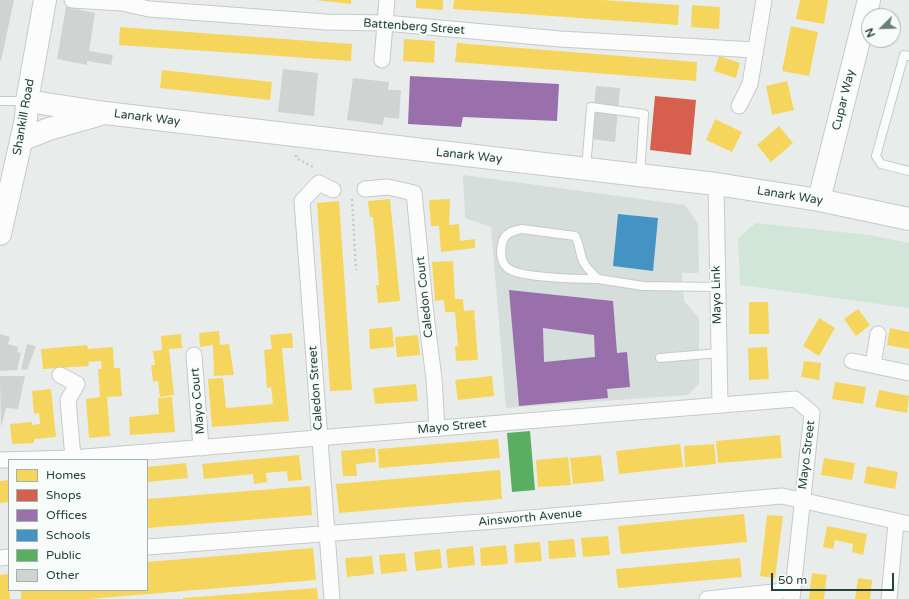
<!DOCTYPE html>
<style>
body{margin:0}
#map{position:relative;width:909px;height:599px;overflow:hidden;background:#e8edeb;font-family:"Varela Round",sans-serif}
canvas{display:block}
.legend{position:absolute;left:8px;top:459px;width:140px;height:132px;box-sizing:border-box;background:#f7fbf9;border:1px solid #a3b1ad;margin:0;padding:5px 7px;list-style:none;font-size:12px;color:#24423a}
.legend li{display:flex;align-items:center;gap:8px;height:20px}
.legend b{width:20px;border:1px solid #a3b1ad}
.north{position:absolute;left:861px;top:8px;width:40px;height:40px;box-sizing:border-box;background:#f7fbf9;border:1px solid #a3b1ad;border-radius:50%;rotate:247deg;font-size:11px;font-weight:700;line-height:16px;text-align:center;color:#24423a}
.north::after{content:'';display:block;margin:auto;width:14px;height:18px;background:#697e78;clip-path:polygon(50% 0,100% 100%,50% 72%,0 100%)}
.scale{position:absolute;left:771px;top:573px;width:123px;height:18px;box-sizing:border-box;border:2px solid #24423a;border-top:0;padding-left:5px;font-size:12px;line-height:14px;white-space:nowrap;color:#24423a;-webkit-text-stroke:3px #f7fbf9;paint-order:stroke}
</style>
<div id="map">
<canvas width="909" height="599"></canvas>
<ul class="legend">
<li><b style="height:11px;background:#f6d55c"></b>Homes</li>
<li><b style="height:11px;background:#d6604d"></b>Shops</li>
<li><b style="height:11px;background:#9970ab"></b>Offices</li>
<li><b style="height:11px;background:#4393c3"></b>Schools</li>
<li><b style="height:11px;background:#5aae61"></b>Public</li>
<li><b style="height:11px;background:#cfd4d2"></b>Other</li>
</ul>
<div class="north">N</div>
<div class="scale">50 m</div>
</div>
<script>
const ctx = document.querySelector('canvas').getContext('2d');
ctx.lineJoin = 'round';
function fill(path, color) { ctx.fillStyle = color; ctx.fill(path, 'evenodd'); }
function trace(path, color, width, dash) { ctx.strokeStyle = color; ctx.lineWidth = width; ctx.lineCap = dash ? 'butt' : 'round'; ctx.setLineDash(dash || []); ctx.stroke(path); }
function label(font, color, halo, rows, align = 'center') {
  ctx.font = font + ' "Varela Round",sans-serif'; ctx.lineWidth = 4; ctx.setLineDash([]); ctx.textBaseline = 'middle'; ctx.strokeStyle = halo; ctx.fillStyle = color; for (const [text, x, y, turn = 0] of rows) {
    ctx.save(); ctx.translate(x, y); ctx.rotate((+turn || 0) * Math.PI / 180); ctx.textAlign = isNaN(turn) ? turn : align; if (halo) ctx.strokeText(text, 0, 0); ctx.fillText(text, 0, 0); ctx.restore();
  }
}
const built = new Path2D(`
 M463 175 685 205 698 224 699 270 698 273H682L684 301 699 318V384L688 395 506 408 491 227 465 218Z`);
const green = new Path2D(`
 M756 223 869 235 909 243V308L740 285 738 238Z`);
const homes = new Path2D(`
 M315 0H351V4Z
 M416 0H443V10L416 8Z
 M454 0H602L679 5 678 25 453 9Z
 M800 0H828L824 24 796 19Z
 M692 5 720 7 719 29 691 27Z
 M791 26 818 32 809 76 782 71Z
 M120 27 352 44 351 61 119 45Z
 M404 39 435 41 434 63 403 61Z
 M457 43 697 62 696 81 455 62Z
 M719 56 740 63 736 78 714 71Z
 M162 70 272 82 270 100 160 88Z
 M787 81 794 110 772 115 766 86Z
 M715 119 742 132 732 152 706 140Z
 M779 126 793 143 771 162 757 145Z
 M390 199 400 301 378 303 376 285H379L378 273 373 217H370L368 201Z
 M450 199 449 225 459 224 460 241 475 239V248L441 252 439 226H431L429 200Z
 M339 201 352 390 330 391 317 203Z
 M453 261 455 299H463L464 311 474 310 478 360 456 361 455 346H458L455 312H445L444 300 435 301 432 262Z
 M749 302H768L769 334H749Z
 M858 309 870 325 856 336 844 319Z
 M819 318 835 328 819 356 803 346Z
 M392 327 394 347 370 349 369 329Z
 M890 328 909 332V349L887 345Z
 M219 331 220 345 229 344 234 375 214 376 213 345 200 347 199 333Z
 M292 333 293 348H282L289 421 212 427 208 379 223 378 226 408 273 404 271 387 267 388 264 350 272 349 270 335Z
 M181 334 182 348 169 349 174 395 160 397 158 381 153 382 151 365H155L153 351 162 350 161 336Z
 M418 335 420 355 397 357 395 337Z
 M87 345 88 349 113 347 114 368H120L122 396 107 397 110 436 89 438 86 399 100 397 98 369H102L101 361 88 362 89 366 43 369 41 349Z
 M767 347 769 379 749 380 748 348Z
 M804 361 821 363 819 380 801 377Z
 M492 376 494 396 458 400 455 380Z
 M835 382 866 387 863 404 832 399Z
 M416 384 418 401 375 404 373 388Z
 M51 389 56 437 34 439V443L12 444 10 424 32 422V425L40 424 39 413 34 414 32 391Z
 M879 390 909 396 907 413 875 407Z
 M172 397 175 432 130 435 129 417 159 414 158 398Z
 M780 435 782 458 718 463 716 441Z
 M498 439 500 458 379 468 378 449Z
 M680 444 683 467 619 474 616 451Z
 M714 444 716 464 685 467 684 446Z
 M375 448 376 462 356 464 357 476H343L341 451Z
 M299 455 302 480 288 481 287 471 266 473 267 482 254 484 253 474 204 479 202 464Z
 M601 455 604 481 573 484 570 458Z
 M568 457 571 485 538 487 536 460Z
 M824 458 855 463 852 480 821 475Z
 M186 463 188 478 147 482V467Z
 M867 466 898 472 895 489 864 483Z
 M500 470 502 499 339 513 336 484Z
 M9 480V502L0 503V481Z
 M310 486 312 515 147 528V499Z
 M744 514 747 542 621 554 618 526Z
 M767 515 783 516 775 578 760 576Z
 M827 526 867 534 863 555 852 552 853 544 835 540 833 549 823 547Z
 M608 536 610 555 583 557 581 538Z
 M574 539 576 557 549 559 548 541Z
 M540 542 542 561 515 563 514 544Z
 M506 545 508 564 481 566 480 548Z
 M473 546 475 565 448 568 446 549Z
 M313 548 316 580 89 599H21V590H147V562Z
 M440 549 442 568 416 571 414 552Z
 M405 553 407 571 381 574 379 555Z
 M372 556 374 574 347 577 345 558Z
 M740 558 742 577 618 588 616 569Z
 M812 573 827 575 824 599H809Z
 M8 574 10 599H0V575Z
 M858 578 872 580 870 599H855Z
 M317 588 318 599H183V598Z`);
const shops = new Path2D(`
 M655 96 696 100 691 155 650 150Z`);
const offices = new Path2D(`
 M410 76 559 84 557 121 463 117 461 127 408 124Z
 M509 290 613 301 617 353 627 352 630 387 607 389 608 398 519 406ZM543 328 594 335 595 357 544 362Z`);
const schools = new Path2D(`
 M618 214 658 218 653 271 613 266Z`);
const public = new Path2D(`
 M530 431 535 490 512 492 507 433Z`);
const building = new Path2D(`
 M0 0H14L1 61H0Z
 M66 7 95 13 89 51 113 55 111 65 87 61V65L57 59Z
 M283 69 318 73 314 116 278 112Z
 M353 78 389 82 388 90H401L399 119 384 117 383 125 347 120Z
 M596 86 620 88 615 142 591 139Z
 M0 334 10 337 8 344 18 347 17 352 21 353 17 370 0 371Z
 M27 344 36 346 27 370 21 369Z
 M0 376H25L18 409 6 408 1 428Z`);
const path = new Path2D(`
 M296 155V158L315 168
 M352 199 356 270`);
const lane = new Path2D(`
 M909 56 904 55 876 156 881 164 909 171
 M0 101H26
 M586 169 591 107 644 114 640 175
 M522 229 575 236C580 244 579 252 583 261 586 268 592 273 598 279 580 279 522 278 509 269 501 264 500 253 502 244 504 233 512 231 522 229Z
 M598 279 643 286 717 287
 M660 358 719 353`);
const street = new Path2D(`
 M72 0 122 3 149 9 326 22 385 23 560 39 755 50
 M382 60 387 0
 M739 106 750 84 764 0
 M716 184 720 405
 M365 189 388 187 414 193 426 315 434 379 437 428
 M194 355 201 448
 M852 361 909 373
 M873 365 878 334
 M60 375 77 384 68 400 73 458
 M0 460 73 458 795 399 812 413 792 599
 M147 547 495 521 782 496 909 524
 M0 558 9 557
 M332 599 302 201 319 183 333 190
 M707 599 793 590
 M889 599 896 522`);
const secondary = new Path2D(`
 M27 101 105 113 716 184 819 200 909 219
 M21 140 49 129 98 115
 M819 200 869 0
 M0 234 26 119 27 101 45 0`);
const streetNames = [
 ["Battenberg Street",414,27,4],
 ["Cupar Way",844,100,-76],
 ["Shankill Road",24,117,-80],
 ["Lanark Way",147,118,7],
 ["Lanark Way",469,156,6],
 ["Lanark Way",790,196,9],
 ["Mayo Link",717,295,-91],
 ["Caledon Court",425,297,-96],
 ["Caledon Street",316,388,-94],
 ["Mayo Court",198,401,-95],
 ["Mayo Street",452,427,-5],
 ["Mayo Street",807,455,-83],
 ["Ainsworth Avenue",530,518,-5]
];
fill(built, '#d6dedb');
fill(green, '#d1e6d8');
fill(homes, '#f6d55c');
fill(shops, '#d6604d');
fill(offices, '#9970ab');
fill(schools, '#4393c3');
fill(public, '#5aae61');
fill(building, '#cfd4d2');
trace(lane, '#c5cac8', 10);
trace(street, '#c5cac8', 17);
trace(secondary, '#c3cbc8', 24);
trace(path, '#c3ccca', 2.5, [2, 3]);
trace(lane, '#fcfcfc', 8);
trace(street, '#fcfcfc', 15);
trace(secondary, '#fcfcfc', 22);
label('12px', '#24423a', '#f7fbf9', streetNames);
</script>
